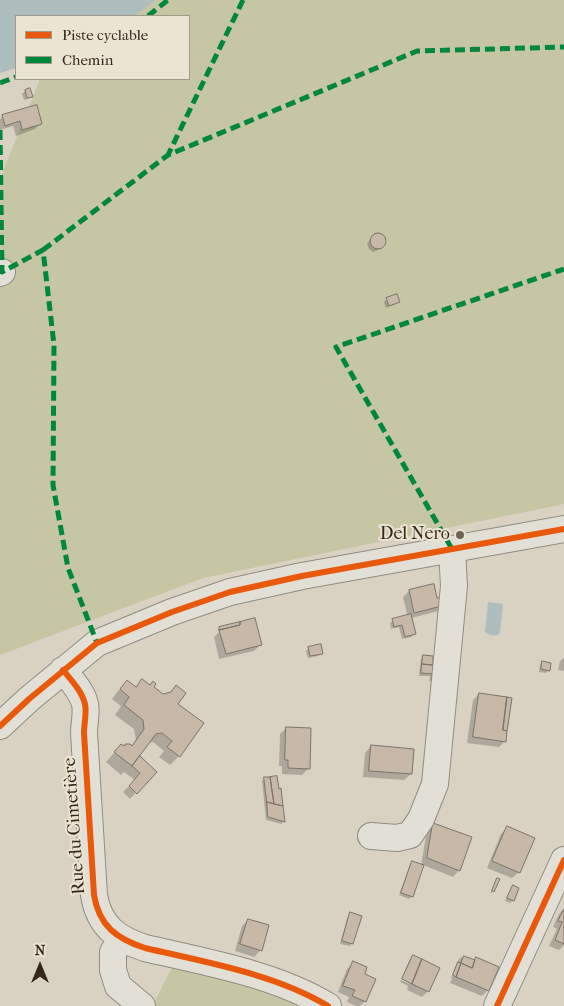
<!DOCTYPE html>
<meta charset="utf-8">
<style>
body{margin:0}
#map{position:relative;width:564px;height:1006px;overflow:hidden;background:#d9d2c2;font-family:"IM FELL French Canon",serif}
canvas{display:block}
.legend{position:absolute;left:15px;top:15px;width:175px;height:65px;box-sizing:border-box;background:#ece4d2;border:1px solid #a39989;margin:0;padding:6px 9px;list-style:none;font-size:15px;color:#35281b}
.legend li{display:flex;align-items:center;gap:10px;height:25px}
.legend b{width:25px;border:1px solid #a39989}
.north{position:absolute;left:15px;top:941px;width:50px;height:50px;-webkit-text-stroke:4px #ece4d2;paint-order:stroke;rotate:0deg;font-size:14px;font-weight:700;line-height:20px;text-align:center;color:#35281b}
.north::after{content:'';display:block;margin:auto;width:18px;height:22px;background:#35281b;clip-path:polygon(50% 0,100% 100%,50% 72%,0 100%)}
</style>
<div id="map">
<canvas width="564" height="1006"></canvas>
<ul class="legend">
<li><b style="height:6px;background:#e8590c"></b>Piste cyclable</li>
<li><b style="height:6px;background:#00873e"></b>Chemin</li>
</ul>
<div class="north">N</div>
</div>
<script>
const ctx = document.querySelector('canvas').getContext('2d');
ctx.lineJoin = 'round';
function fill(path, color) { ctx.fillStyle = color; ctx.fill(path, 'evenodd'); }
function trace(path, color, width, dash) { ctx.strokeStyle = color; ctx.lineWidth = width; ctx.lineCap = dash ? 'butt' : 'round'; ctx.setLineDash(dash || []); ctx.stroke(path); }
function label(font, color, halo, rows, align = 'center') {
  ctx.font = font + ' "IM FELL French Canon",serif'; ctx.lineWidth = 4; ctx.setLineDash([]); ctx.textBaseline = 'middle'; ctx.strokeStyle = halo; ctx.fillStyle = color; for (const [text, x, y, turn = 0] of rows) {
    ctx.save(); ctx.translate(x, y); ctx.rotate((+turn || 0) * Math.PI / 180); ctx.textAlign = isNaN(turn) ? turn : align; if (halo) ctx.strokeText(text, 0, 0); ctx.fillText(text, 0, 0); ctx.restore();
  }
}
const green = new Path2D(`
 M156 0H564V504L203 578 0 655V179L40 79H189V16H134Z
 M175 962 320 1006H152Z`);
const water = new Path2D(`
 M0 0H156L134 16H16V68L0 73Z
 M488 602 503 604 500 633C495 637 490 636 485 632Z`);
const shadow = new Path2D(`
 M30 90 31 96 28 99 24 100 22 94 25 91Z
 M3 116 41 123 35 129 16 136 13 126 0 130V119Z
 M379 234 383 237 385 242 378 250 373 252 369 249 367 244 374 236Z
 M387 299 398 302 395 304 386 308 384 302Z
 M409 591 436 599 443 598 439 611 411 618 414 634 411 637 402 639 399 627 391 629 390 623 393 621 408 617 403 597Z
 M220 628 260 645 254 651 219 659 214 637 220 631H217Z
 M309 648 321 653 318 656 308 658 306 651Z
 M424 656 432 657 431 667 438 682 429 681 430 676H419L421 659Z
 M564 658V671L558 670 560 661Z
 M543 662 549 670 546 673 539 672 540 665Z
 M142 680 163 696 169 694 176 687 179 756 170 765 159 757 164 751 153 742 148 743 134 761 155 772 130 799 123 792 135 780 124 772 121 775 106 762 121 745 124 747 131 746 136 740 134 729 115 715 121 706 112 699 118 691 127 682 135 688Z
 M479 694 505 741 499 747 467 743 473 700Z
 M286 728 308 769 302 775 282 774V766H279L280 734Z
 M371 746 411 774 404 780 363 777 365 753Z
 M264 779 284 821 281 824 266 820 262 781Z
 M433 824 459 870 453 877 423 865 412 896 409 899 399 895 410 865 413 862 421 866 427 830Z
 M508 827 519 872 512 878 487 868 501 834Z
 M498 879 493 891 490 894 495 882Z
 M513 886V900L510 903 505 901 511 889Z
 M564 909V945L559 950 549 946 557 929 553 927 559 914Z
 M351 913 352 943 350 946 340 944 348 916Z
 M248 920 261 950 254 957 235 951 242 926Z
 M413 957 428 991 422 997 407 990 408 986 400 982 401 980 410 984V981L402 978 410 959Z
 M462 957 474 961 488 990 482 996 450 983 452 979 451 978 459 959Z
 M353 963 365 1001 360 1006H356L347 1002 349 997 338 992 347 969Z`);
const building = new Path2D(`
 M30 88 33 97 27 98 25 90Z
 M37 105 42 124 22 130 20 121 5 126 2 115Z
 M370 241a8 8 0 1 1 16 0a8 8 0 1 1-16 0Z
 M397 294 400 302 389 306 386 298Z
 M434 584 437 598 444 596 446 605 414 613 409 590Z
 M411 614 416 634 405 637 402 625 394 627 392 619Z
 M255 618 262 645 226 654 219 630 240 625V622Z
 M240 622V625L219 630V627Z
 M321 644 323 654 310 656 308 647Z
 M423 655 433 656V665L422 664Z
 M542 661 551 663 550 671 541 669Z
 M422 664 443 666 442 680 432 679V674L421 673Z
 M142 679 150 685 153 681 156 684 154 687 163 694 171 692 176 685 186 693 178 704 204 723 180 757 167 747 172 741 162 733 156 734 132 766 114 752 121 744 124 746 125 744H130L132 746 144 729 143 720 124 705 129 697 120 689 127 680 136 687Z
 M479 693 507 697 503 730 507 731 506 742 473 737Z
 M507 697 512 698 507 731 503 730Z
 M286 727 311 728 310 769 288 768V760H285Z
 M371 745 414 749 412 774 369 771Z
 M140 756 157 772 137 794 129 786 140 773 132 766Z
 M277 776 279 789 281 788 283 806 274 804 270 777Z
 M264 777H270L274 804 267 802Z
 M267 802 283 806 285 822 268 817Z
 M433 823 472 837 460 871 427 858Z
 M507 826 535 838 520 873 492 861Z
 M412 861 424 865 413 897 401 893Z
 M497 878 500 879 494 892 492 891Z
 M513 885 519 888 514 901 507 898Z
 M564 909V944L555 940 562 922 558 921Z
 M350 912 362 916 353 944 342 941Z
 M248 919 269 925 262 951 240 944Z
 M413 955 422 959 412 984 402 979Z
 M464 956 475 960 472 968 461 963Z
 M476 957 499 967 489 991 456 977 461 963 472 968Z
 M422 959 440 968 429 992 412 984Z
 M353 961 367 967 365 974 376 979 366 1002 352 996 355 990 343 986Z
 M458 962 461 963 456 977 453 975Z`);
const minor = new Path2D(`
 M0 273 2 272
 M63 670C71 680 82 691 85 704 87 713 84 723 84 733L94 895C99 926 117 939 145 948 205 962 275 974 328 1006
 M0 726 29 699 97 643 172 612 230 592 302 576 564 529
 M371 836 397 838 410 835 421 819 435 784 454 586 452 549
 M122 939 113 952V970L118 986 142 1006
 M497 1006 564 860`);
const quiet = new Path2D(`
 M243 0 168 155 417 51 564 47
 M148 16 168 0
 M0 83 16 77
 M0 130 2 272 43 250 54 345 53 485 68 568 97 643
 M43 250 168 155
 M452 549 336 347 564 269`);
const cycleway = new Path2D(`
 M63 670C71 680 82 691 85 704 87 713 84 723 84 733L94 895C99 926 117 939 145 948 205 962 275 974 328 1006
 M0 726 29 699 97 643 172 612 230 592 302 576 564 529
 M497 1006 564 860`);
const markers = [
 [460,535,5,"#6e6455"]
];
const poiNames = [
 ["Del Nero",450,535]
];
const streetNames = [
 ["Rue du Cimetière",75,826,-94]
];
fill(green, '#c6c6a5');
fill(water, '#aebebe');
fill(shadow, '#0003');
fill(building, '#c7b8a8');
trace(building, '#7a746b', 1);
trace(minor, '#918c81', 28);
trace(minor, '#e2dfd6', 26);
trace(quiet, '#00873e', 5, [10, 5]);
trace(cycleway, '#e8590c', 6);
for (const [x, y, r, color] of markers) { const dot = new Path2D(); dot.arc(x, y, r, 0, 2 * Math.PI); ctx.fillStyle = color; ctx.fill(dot); trace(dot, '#ece4d2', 2); }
label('18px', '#35281b', '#ece4d2', poiNames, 'right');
label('18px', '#35281b', '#ece4d2', streetNames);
</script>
